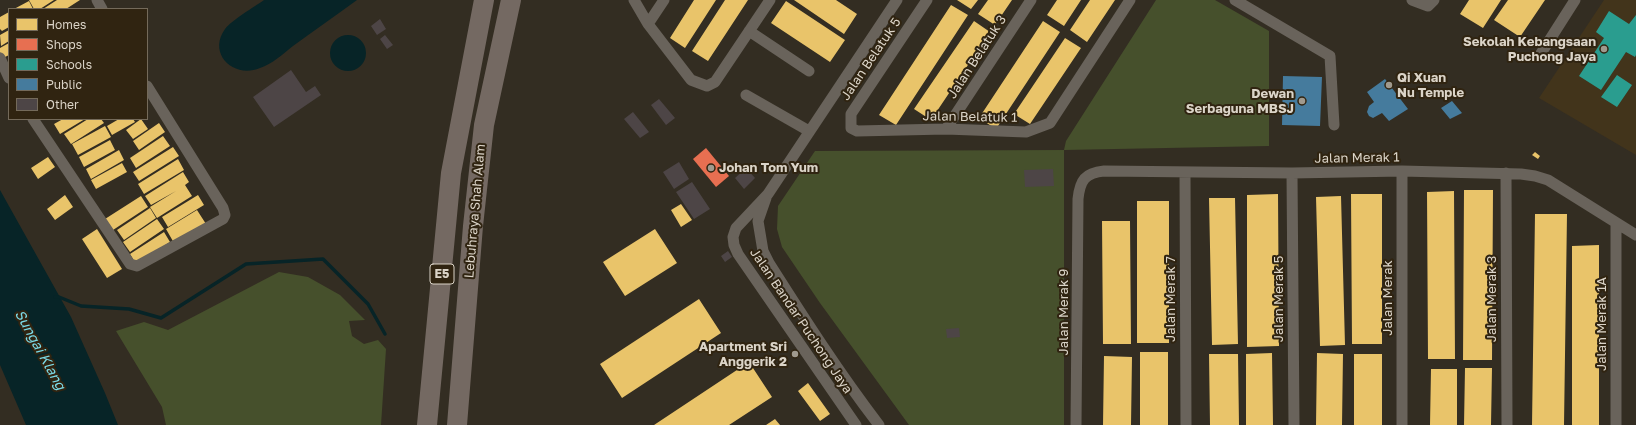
<!DOCTYPE html>
<style>
body{margin:0}
#map{position:relative;width:1636px;height:425px;overflow:hidden;background:#332d22;font-family:"Golos Text",sans-serif}
canvas{display:block}
.legend{position:absolute;left:8px;top:8px;width:140px;height:112px;box-sizing:border-box;background:#302411;border:1px solid #746a5a;margin:0;padding:5px 7px;list-style:none;font-size:12px;color:#dbd4c8}
.legend li{display:flex;align-items:center;gap:8px;height:20px}
.legend b{width:20px;border:1px solid #746a5a}
</style>
<div id="map">
<canvas width="1636" height="425"></canvas>
<ul class="legend">
<li><b style="height:11px;background:#e9c46a"></b>Homes</li>
<li><b style="height:11px;background:#e76f51"></b>Shops</li>
<li><b style="height:11px;background:#2a9d8f"></b>Schools</li>
<li><b style="height:11px;background:#457b9d"></b>Public</li>
<li><b style="height:11px;background:#4d4546"></b>Other</li>
</ul>
</div>
<script>
const ctx = document.querySelector('canvas').getContext('2d');
ctx.lineJoin = 'round';
function fill(path, color) { ctx.fillStyle = color; ctx.fill(path, 'evenodd'); }
function trace(path, color, width, dash) { ctx.strokeStyle = color; ctx.lineWidth = width; ctx.lineCap = dash ? 'butt' : 'round'; ctx.setLineDash(dash || []); ctx.stroke(path); }
function label(font, color, halo, rows, align = 'center') {
  ctx.font = font + ' "Golos Text",sans-serif'; ctx.lineWidth = 4; ctx.setLineDash([]); ctx.textBaseline = 'middle'; ctx.strokeStyle = halo; ctx.fillStyle = color; for (const [text, x, y, turn = 0] of rows) {
    ctx.save(); ctx.translate(x, y); ctx.rotate((+turn || 0) * Math.PI / 180); ctx.textAlign = isNaN(turn) ? turn : align; if (halo) ctx.strokeText(text, 0, 0); ctx.fillText(text, 0, 0); ctx.restore();
  }
}
const built = new Path2D(`
 M1604 0H1636V155L1539 98Z`);
const green = new Path2D(`
 M1156 0H1215L1269 31V146L1064 150V425H909L820 303 782 247 777 229 778 206 815 151 1064 150 1066 141Z
 M279 272 308 277 340 295 365 320 349 321 352 336 364 344 378 340 386 349 381 425H166L162 407 116 331 144 322 168 330Z`);
const water = new Path2D(`
 M264 0H357C336 15 314 31 293 46 283 54 272 64 260 68 234 79 207 54 225 29 232 20 254 7 264 0Z
 M330 53a18 18 0 1 1 36 0a18 18 0 1 1-36 0Z
 M0 190 71 317 105 393 118 425H26L0 365Z`);
const homes = new Path2D(`
 M29 0H54L40 9H34Z
 M57 0H80L66 9H43Z
 M694 0H716L685 48 670 38Z
 M725 0H748L708 61 692 51Z
 M794 0H836L857 14 844 34Z
 M957 0H978L971 9Z
 M988 0H1012L995 25 978 14Z
 M1057 0H1081L1064 26 1047 15Z
 M1090 0H1115L1087 42 1070 30Z
 M1469 0H1501L1483 28 1460 14Z
 M1508 0H1545L1520 37 1494 20Z
 M29 1 33 9H14Z
 M786 1 845 40 830 62 771 23Z
 M951 5 968 15 896 125 879 115Z
 M9 12V27L2 31 0 29V17Z
 M974 21 990 32 931 120 914 109Z
 M1043 21 1060 32 996 129 979 118Z
 M9 30V41L1 46 0 35Z
 M1065 38 1081 48 1030 124 1014 114Z
 M9 43V55L3 58 0 52V48Z
 M63 119H85L60 134 54 124Z
 M88 119H101L104 123 71 144 64 134Z
 M119 119H133L135 122 112 135 107 126Z
 M141 119 148 129 133 139 126 130Z
 M159 123 165 132 139 150 133 141Z
 M105 126 111 137 78 155 72 144Z
 M163 136 170 146 136 168 130 158Z
 M110 140 115 150 84 167 79 157Z
 M173 147 179 156 139 181 133 172Z
 M119 150 124 160 91 179 86 169Z
 M1535 152 1540 156 1538 159 1532 155Z
 M48 157 55 167 38 179 31 168Z
 M178 159 184 170 144 194 138 184Z
 M122 163 127 172 96 189 91 180Z
 M183 172 189 182 185 185 192 196 157 218 150 207 176 191 151 205 145 196Z
 M1464 190H1493L1492 360H1463Z
 M1454 191 1455 359H1428L1427 192Z
 M1278 194 1279 346 1247 347V195Z
 M1351 194H1382V344H1352Z
 M65 195 73 207 55 220 47 209Z
 M198 195 204 205 168 227 162 217Z
 M141 196 148 207 113 230 105 219Z
 M1341 196 1345 345 1320 346 1316 197Z
 M1209 198H1235L1238 344 1212 345Z
 M1137 201H1169V343H1137Z
 M681 204 692 220 681 227 671 210Z
 M150 208 156 218 124 240 117 230Z
 M197 210 206 224 174 243 166 229Z
 M1535 214H1567L1564 425H1532Z
 M157 219 164 229 130 252 123 242Z
 M1102 221H1130L1131 344H1103Z
 M97 229 122 269 107 278 82 239Z
 M655 229 677 263 625 296 603 262Z
 M164 232 170 242 136 264 130 254Z
 M1599 245V425H1572V246Z
 M699 299 721 333 622 398 600 364Z
 M1140 352H1168V425H1140Z
 M1272 353 1273 425H1246V354Z
 M1317 353 1343 354 1342 425H1316Z
 M1209 354H1238L1239 425H1210Z
 M1354 354H1382V425H1354Z
 M1104 356 1132 357 1131 425H1103Z
 M749 362 772 397 729 425H654Z
 M1465 368H1492L1491 425H1464Z
 M1431 369H1457V425H1430Z
 M808 383 830 414 820 421 798 391Z
 M775 419 780 425H766Z`);
const shops = new Path2D(`
 M706 148 729 176 716 187 693 159Z`);
const schools = new Path2D(`
 M1609 11 1629 24 1636 15V55L1635 57 1626 52 1601 90 1579 76 1604 38 1596 32Z
 M1617 75 1632 85 1617 107 1601 97Z`);
const public = new Path2D(`
 M1283 76 1322 77 1320 126 1282 125Z
 M1385 79 1408 109 1389 121 1382 113 1373 118 1369 116 1367 112 1369 106 1374 102 1367 92Z
 M1452 101 1462 113 1450 119 1441 108Z`);
const stream = new Path2D(`
 M55 297H59L81 306 129 309 161 318 246 264 323 259 368 304 385 334`);
const building = new Path2D(`
 M380 19 386 29 377 35 371 26Z
 M385 35 393 45 387 49 380 39Z
 M291 70 306 92 315 86 321 95 274 127 253 97Z
 M659 99 675 118 666 125 651 105Z
 M633 112 649 132 640 138 624 119Z
 M679 162 689 179 674 189 663 172Z
 M746 168 755 178 744 189 735 178Z
 M1053 169 1054 186 1025 187 1024 170Z
 M692 182 710 209 694 219 676 192Z
 M728 251 732 257 725 262 721 256Z
 M959 328 960 337 947 338 946 329Z`);
const street = new Path2D(`
 M97 0 102 9
 M634 0 648 24 691 80 707 86 715 82 770 0
 M927 0 851 114V128L857 131 946 129 1026 132 1050 123 1130 0
 M1235 0 1330 56 1334 125
 M1412 0 1428 6 1434 0
 M648 24 664 0
 M749 31 809 71
 M1540 55 1575 0
 M0 58 9 78
 M746 95 809 131
 M33 119 130 264 137 266 223 219 225 215 223 208 147 86
 M946 129 1031 0
 M1185 172 1186 425
 M1292 173 1294 425
 M1506 173 1507 425
 M766 198 758 221 763 251 769 263C804 318 839 373 879 425
 M856 425 738 254 734 245 733 237 736 228 768 194 897 0
 M1076 425 1078 199C1080 180 1085 173 1104 171L1292 173 1402 171 1521 174 1535 176 1548 180 1636 235
 M1402 425V171
 M1616 425V223`);
const highway = new Path2D(`
 M427 425 451 173 484 0
 M457 425 473 226 484 125 511 0`);
const markers = [
 [1604,49,4,"#a09a8e"],
 [1389,85,4,"#a09a8e"],
 [1302,101,4,"#a09a8e"],
 [711,168,4,"#a09a8e"],
 [795,354,4,"#a09a8e"]
];
const shields = [
 [442,274,24]
];
const shieldNames = [
 ["E5",442,274]
];
const poiNames = [
 ["Sekolah Kebangsaan",1596,42],
 ["Puchong Jaya",1596,57],
 ["Qi Xuan",1397,78,"left"],
 ["Nu Temple",1397,93,"left"],
 ["Dewan",1294,94],
 ["Serbaguna MBSJ",1294,109],
 ["Johan Tom Yum",719,168,"left"],
 ["Apartment Sri",787,347],
 ["Anggerik 2",787,362]
];
const streetNames = [
 ["Jalan Belatuk 3",977,57,-57],
 ["Jalan Belatuk 5",871,59,-56],
 ["Jalan Belatuk 1",970,117,1],
 ["Jalan Merak 1",1357,158,-1],
 ["Lebuhraya Shah Alam",475,211,-85],
 ["Jalan Merak",1388,298,-90],
 ["Jalan Merak 7",1171,299,-90],
 ["Jalan Merak 5",1279,299,-90],
 ["Jalan Merak 3",1492,299,-90],
 ["Jalan Merak 9",1064,312,-90],
 ["Jalan Bandar Puchong Jaya",801,321,56],
 ["Jalan Merak 1A",1602,324,-90]
];
const waterNames = [
 ["Sungai Klang",40,350,61]
];
fill(built, '#42341b');
fill(green, '#46502c');
fill(water, '#072427');
fill(homes, '#e9c46a');
fill(shops, '#e76f51');
fill(schools, '#2a9d8f');
fill(public, '#457b9d');
trace(stream, '#072427', 3.5);
fill(building, '#4d4546');
trace(street, '#69635b', 11);
trace(highway, '#746962', 20);
for (const [x, y, r, color] of markers) { const dot = new Path2D(); dot.arc(x, y, r, 0, 2 * Math.PI); ctx.fillStyle = color; ctx.fill(dot); trace(dot, '#302411', 1.5); }
for (const [x, y, w] of shields) { const box = new Path2D(); box.roundRect(x - w / 2, y - 10, w, 20, 3); ctx.fillStyle = '#302411'; ctx.fill(box); trace(box, '#dbd4c8', 1); }
label('bold 12px', '#dbd4c8', null, shieldNames);
label('bold 13px', '#dbd4c8', '#302411', poiNames, 'right');
label('13px', '#dbd4c8', '#302411', streetNames);
label('italic 14px', '#7adae7', '#302411', waterNames);
</script>
